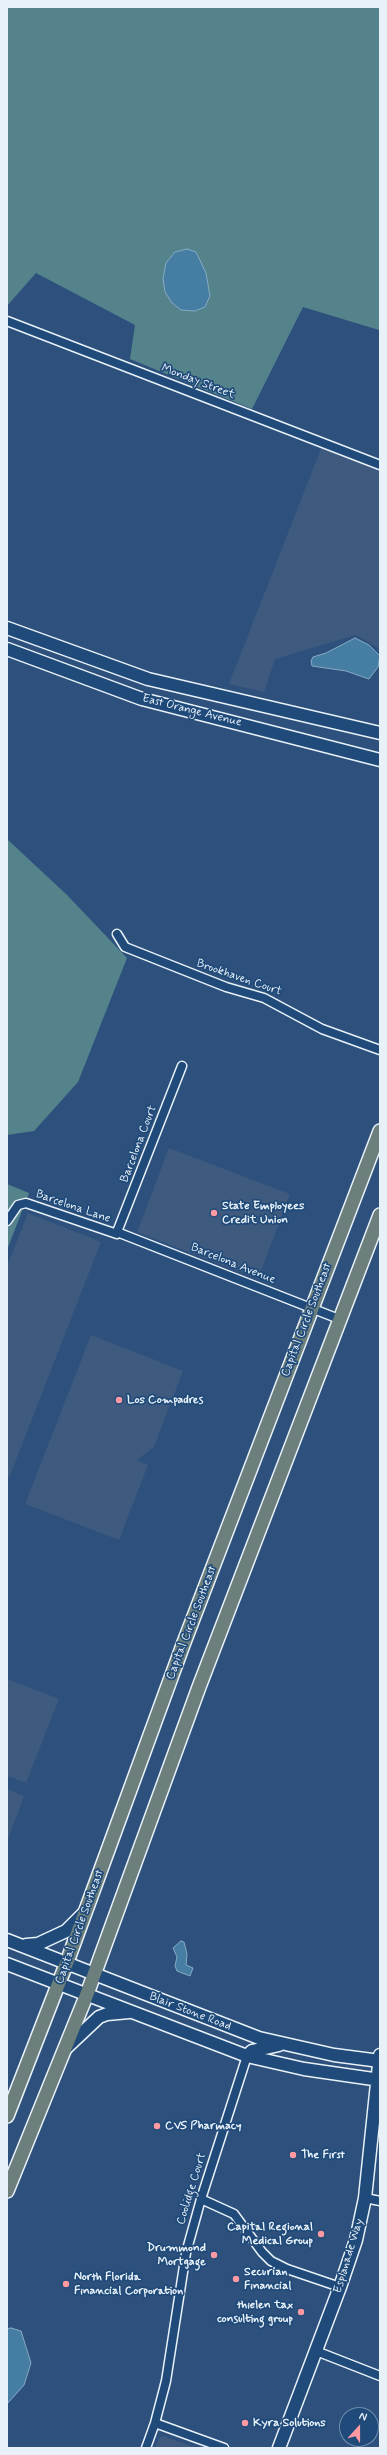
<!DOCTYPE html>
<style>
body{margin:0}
#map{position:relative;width:387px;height:2455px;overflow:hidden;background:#2d517c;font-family:Mynerve,sans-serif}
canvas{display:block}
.frame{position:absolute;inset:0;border:8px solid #e8f1f8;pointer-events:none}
.north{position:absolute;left:339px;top:2407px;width:40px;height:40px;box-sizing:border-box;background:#1f4a7a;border:1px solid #6f8dac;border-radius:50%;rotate:21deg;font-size:11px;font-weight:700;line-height:16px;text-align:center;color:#e8f1f8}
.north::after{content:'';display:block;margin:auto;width:14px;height:18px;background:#ff9aa2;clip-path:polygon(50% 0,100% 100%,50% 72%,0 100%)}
</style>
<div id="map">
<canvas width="387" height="2455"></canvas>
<div class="frame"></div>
<div class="north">N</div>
</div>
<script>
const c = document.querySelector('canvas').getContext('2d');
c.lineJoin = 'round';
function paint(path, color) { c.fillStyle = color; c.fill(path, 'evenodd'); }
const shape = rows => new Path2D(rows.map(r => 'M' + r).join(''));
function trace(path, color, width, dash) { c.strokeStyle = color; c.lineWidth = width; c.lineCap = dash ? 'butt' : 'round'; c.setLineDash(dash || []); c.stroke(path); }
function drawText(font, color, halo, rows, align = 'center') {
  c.font = font + ' Mynerve,sans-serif'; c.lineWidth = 3.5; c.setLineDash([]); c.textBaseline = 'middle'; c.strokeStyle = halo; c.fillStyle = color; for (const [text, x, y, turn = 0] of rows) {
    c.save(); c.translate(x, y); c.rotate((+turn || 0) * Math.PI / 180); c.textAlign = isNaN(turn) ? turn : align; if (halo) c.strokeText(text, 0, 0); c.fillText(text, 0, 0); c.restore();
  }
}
paint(shape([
 [322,446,380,469,380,649,356,635,275,659,264,692,229,684],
 [169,1148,290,1194,258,1279,137,1232],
 [28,1213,101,1242,9,1478,7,1477,7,1266],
 [91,1335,183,1371,154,1447,137,1460,148,1465,119,1540,25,1504],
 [7,1679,59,1699,26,1783,7,1776],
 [7,1789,24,1796,7,1842],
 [163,2436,166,2437,197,2448,155,2448,159,2438]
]), '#3e5a7f');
paint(shape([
 [7,7,380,7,379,330,303,307,252,409,130,359,135,325,36,273,7,306],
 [7,839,67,895,127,958,78,1082,34,1131,7,1135],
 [7,1184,29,1193,7,1250]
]), '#55838c');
const water = shape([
 [187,249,196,252,206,273,210,296,205,307,195,311,181,310,172,303,165,292,163,279,166,263,175,252,187,249],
 [355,638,369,645,380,656,378,667,369,679,346,671,312,666,311,661,313,657,326,653,355,638],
 [181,1941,184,1942,187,1954,186,1965,193,1968,190,1976,177,1971,175,1966,177,1957,173,1948,181,1941],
 [11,2328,21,2331,31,2363,24,2385,7,2404,7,2329,11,2328]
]);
paint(water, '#467da2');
trace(water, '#87abc4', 1);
const street = shape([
 [7,321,380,465],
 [117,934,125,947,226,987,264,998,322,1029,380,1050],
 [182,1066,117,1232,339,1319],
 [7,1221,18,1205,26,1203,117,1234],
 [365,2198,380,2201],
 [201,2199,234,2214,262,2252,271,2261,287,2269,340,2287],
 [316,2351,380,2376],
 [155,2423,224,2448],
 [146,2448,155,2423,166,2381,186,2253,201,2199,247,2056]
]);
const secondary = shape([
 [7,628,148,679,380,733],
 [7,649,142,699,380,760],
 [7,1940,259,2038,334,2055,380,2061],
 [26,1945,38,1944,66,1931,85,1912],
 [7,1964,247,2056,304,2069,380,2080],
 [65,2049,99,2017,107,2014,129,2012],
 [247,2056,252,2051,279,2045],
 [279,2448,340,2287,356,2240,365,2198,380,2055]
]);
const primary = shape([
 [7,2116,67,1962,183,1645,380,1131],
 [7,2191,87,1994,199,1687,380,1215]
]);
trace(street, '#e8f1f8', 11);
trace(secondary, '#e8f1f8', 15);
trace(primary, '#e8f1f8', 16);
trace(street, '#1f4a7a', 8);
trace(secondary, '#1f4a7a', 12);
trace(primary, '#6c7f7c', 13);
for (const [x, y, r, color] of [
 [214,1213,4,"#ff9aa2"],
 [119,1400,4,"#ff9aa2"],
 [157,2126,4,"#ff9aa2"],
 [293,2155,4,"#ff9aa2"],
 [321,2234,4,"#ff9aa2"],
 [214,2255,4,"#ff9aa2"],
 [236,2279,4,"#ff9aa2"],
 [66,2284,4,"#ff9aa2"],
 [301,2312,4,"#ff9aa2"],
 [245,2423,4,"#ff9aa2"]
]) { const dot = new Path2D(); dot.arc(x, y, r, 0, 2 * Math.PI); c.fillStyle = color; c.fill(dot); trace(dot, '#1f4a7a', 1.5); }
drawText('12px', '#e8f1f8', '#1f4a7a', [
 ["Monday Street",198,382,21],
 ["East Orange Avenue",192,711,14],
 ["Brookhaven Court",239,978,19],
 ["Barcelona Court",139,1144,-69],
 ["Barcelona Lane",73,1207,19],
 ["Barcelona Avenue",233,1264,22],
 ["Capital Circle Southeast",307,1320,-69],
 ["Capital Circle Southeast",192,1623,-69],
 ["Capital Circle Southeast",80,1927,-70],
 ["Blair Stone Road",190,2012,21],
 ["Coolidge Court",192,2189,-73],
 ["Esplanade Way",349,2256,-73]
]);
drawText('bold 12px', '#e8f1f8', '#1f4a7a', [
 ["State Employees",222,1206],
 ["Credit Union",222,1220],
 ["Los Compadres",127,1400],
 ["CVS Pharmacy",165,2126],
 ["The First",301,2155],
 ["Capital Regional",313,2227,"right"],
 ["Medical Group",313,2241,"right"],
 ["Drummond",206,2248,"right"],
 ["Mortgage",206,2262,"right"],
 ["Securian",244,2272],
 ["Financial",244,2286],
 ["North Florida",74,2277],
 ["Financial Corporation",74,2291],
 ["thielen tax",293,2305,"right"],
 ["consulting group",293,2319,"right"],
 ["Kyra Solutions",253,2423]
], 'left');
</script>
